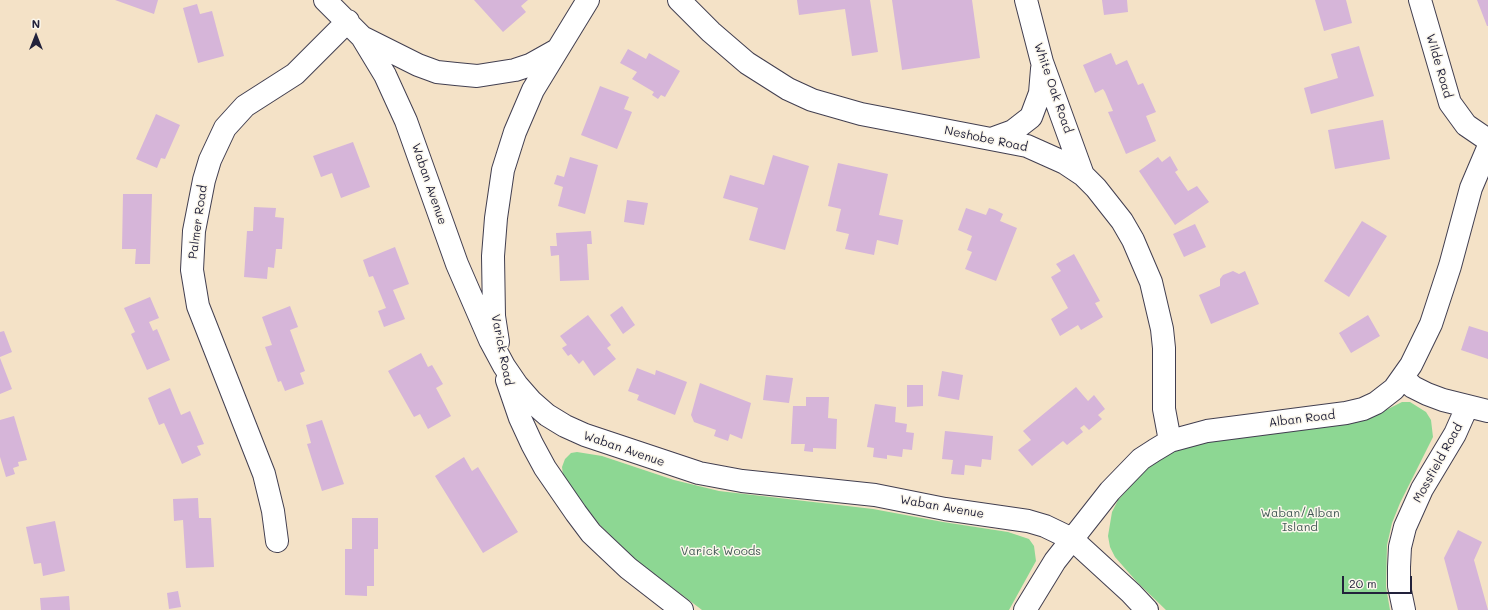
<!DOCTYPE html>
<style>
body{margin:0}
#map{position:relative;width:1488px;height:610px;overflow:hidden;background:#f4e2c7;font-family:Mali,sans-serif}
canvas{display:block}
.north{position:absolute;left:16px;top:16px;width:40px;height:40px;-webkit-text-stroke:3px #fbf7ec;paint-order:stroke;rotate:0deg;font-size:11px;font-weight:700;line-height:16px;text-align:center;color:#22223b}
.north::after{content:'';display:block;margin:auto;width:14px;height:18px;background:#22223b;clip-path:polygon(50% 0,100% 100%,50% 72%,0 100%)}
.scale{position:absolute;left:1342px;top:576px;width:70px;height:18px;box-sizing:border-box;border:2px solid #22223b;border-top:0;padding-left:5px;font-size:12px;line-height:14px;white-space:nowrap;color:#22223b;-webkit-text-stroke:3px #fbf7ec;paint-order:stroke}
</style>
<div id="map">
<canvas width="1488" height="610"></canvas>
<div class="north">N</div>
<div class="scale">20 m</div>
</div>
<script>
const c = document.querySelector('canvas').getContext('2d');
c.lineJoin = 'round';
function paint(path, color) { c.fillStyle = color; c.fill(path, 'evenodd'); }
const shape = rows => new Path2D(rows.map(r => 'M' + r).join(''));
function trace(path, color, width, dash) { c.strokeStyle = color; c.lineWidth = width; c.lineCap = dash ? 'butt' : 'round'; c.setLineDash(dash || []); c.stroke(path); }
function drawText(font, color, halo, rows, align = 'center') {
  c.font = font + ' Mali,sans-serif'; c.lineWidth = 3; c.setLineDash([]); c.textBaseline = 'middle'; c.strokeStyle = halo; c.fillStyle = color; for (const [text, x, y, turn = 0] of rows) {
    c.save(); c.translate(x, y); c.rotate((+turn || 0) * Math.PI / 180); c.textAlign = isNaN(turn) ? turn : align; if (halo) c.strokeText(text, 0, 0); c.fillText(text, 0, 0); c.restore();
  }
}
paint(shape([
 [1402,402,1410,402,1426,412,1431,420,1433,437,1400,503,1392,523,1387,545,1386,587,1390,610,1166,610,1137,582,1115,557,1110,547,1108,536,1112,512,1118,500,1148,467,1174,451,1209,441,1348,424,1366,420],
 [577,452,602,456,674,480,719,491,873,509,943,522,1008,532,1029,539,1034,546,1036,561,1009,610,702,610,636,560,600,525,585,506,563,475,562,467,565,459,571,453]
]), '#8dd793');
paint(shape([
 [115,0,158,0,154,14],
 [474,0,528,0,521,6,526,12,503,32],
 [797,0,870,0,878,52,852,56,845,9,799,15],
 [892,0,972,0,980,58,902,70],
 [1102,0,1127,0,1128,12,1104,15],
 [1315,0,1346,0,1352,23,1324,31],
 [1477,0,1488,0,1488,26,1487,26],
 [197,4,200,14,212,11,224,56,198,63,183,8],
 [1359,46,1374,96,1311,114,1304,88,1338,78,1331,54],
 [628,49,646,59,649,53,680,71,665,97,661,95,658,99,652,95,654,92,632,79,637,72,620,63],
 [1111,53,1116,65,1127,60,1138,85,1143,83,1156,112,1146,116,1156,141,1126,154,1108,112,1113,111,1105,92,1103,89,1095,93,1083,65],
 [600,86,629,97,624,109,632,112,617,149,581,135],
 [156,114,180,125,165,159,161,158,157,168,136,159],
 [1383,120,1390,159,1335,169,1328,130],
 [353,142,370,187,341,198,332,173,321,177,313,156],
 [773,155,809,166,785,250,749,240,758,208,723,198,730,175,764,185],
 [1170,156,1178,170,1175,172,1188,191,1197,186,1209,202,1175,225,1139,171,1158,157,1162,162],
 [570,157,598,165,585,214,558,206,563,187,554,184,557,175,564,177],
 [838,163,888,174,879,215,903,220,898,245,877,240,874,255,845,249,849,234,836,231,841,209,828,206],
 [123,194,152,194,150,264,135,264,136,249,122,249],
 [627,200,648,203,644,225,624,222],
 [254,207,276,208,275,217,284,218,282,249,276,249,274,268,268,267,267,279,244,277,247,231,253,231],
 [966,208,986,215,989,208,995,210,1003,214,1000,221,1017,228,996,281,965,269,972,252,967,250,972,236,958,230],
 [1362,221,1387,236,1349,297,1324,281],
 [1195,224,1206,247,1184,257,1173,234],
 [591,231,592,244,587,244,589,280,560,281,559,255,551,256,550,246,557,246,556,233],
 [395,247,409,284,393,290,405,319,384,327,378,311,386,308,373,276,369,277,363,260],
 [1074,254,1100,301,1095,303,1103,317,1081,330,1078,325,1060,336,1051,319,1068,308,1051,277,1061,271,1056,264],
 [1233,271,1239,274,1245,271,1259,304,1211,324,1199,295,1220,286,1220,279,1223,275],
 [150,297,159,318,149,322,153,331,157,329,170,360,147,370,131,334,135,332,124,308],
 [290,306,298,327,290,330,305,371,300,373,304,384,285,391,281,381,278,382,265,347,272,345,262,317],
 [622,306,635,325,623,334,610,315],
 [588,315,611,345,607,348,616,359,594,376,583,360,579,364,571,354,568,356,562,348,567,345,560,336],
 [1368,315,1380,336,1351,353,1339,333],
 [1469,326,1488,332,1488,359,1461,350],
 [4,331,12,352,0,357,0,332],
 [421,353,428,367,432,365,443,384,436,388,451,416,428,429,420,414,414,417,388,371],
 [0,358,12,389,0,394],
 [637,368,655,375,656,370,687,382,675,415,637,400,639,395,628,391],
 [942,371,963,375,959,400,938,396],
 [766,375,793,378,789,403,763,400],
 [700,383,751,403,742,439,730,434,728,441,714,436,716,430,694,422,691,415],
 [907,385,923,385,923,406,907,407],
 [1076,387,1088,401,1094,395,1105,409,1098,415,1102,419,1089,430,1084,425,1080,428,1083,432,1067,445,1063,441,1032,466,1018,450,1031,440,1023,431],
 [170,388,181,415,190,411,204,444,197,446,201,455,182,464,164,423,159,425,148,398],
 [806,397,829,397,828,418,837,419,836,449,813,448,813,452,804,451,805,444,791,444,793,406,806,406],
 [875,404,896,407,895,422,907,424,906,432,914,433,912,450,903,449,902,457,887,455,887,459,873,457,874,448,867,447],
 [14,416,27,460,18,462,19,466,13,468,15,474,6,477,0,457,0,420],
 [322,420,344,484,322,491,307,444,311,443,306,425],
 [945,431,993,436,991,460,982,459,981,467,965,465,964,475,951,474,953,460,942,459],
 [464,457,472,471,478,467,518,532,483,553,435,476],
 [198,498,199,518,211,518,214,567,186,568,183,520,174,521,173,499],
 [352,518,378,518,378,549,374,549,374,586,367,586,367,596,345,595,345,549,352,549],
 [55,521,65,571,43,576,41,563,34,564,26,527],
 [1458,530,1482,542,1474,560,1488,610,1458,610,1444,558],
 [178,591,181,607,169,609,167,593],
 [69,596,70,610,41,610,40,598]
]), '#d6b5d9');
const minor = shape([
 [325,0,362,37,385,75,406,121,457,264,490,340,504,366,517,385,531,401,547,415,565,426,585,435,699,473,742,481,875,495,945,509,1028,521,1045,526,1072,539,1131,593,1147,610],
 [679,0,711,32,747,63,788,89,812,100,861,114,1027,146,1065,163,1083,175,1096,188,1122,221,1133,240,1151,282,1162,329,1164,348,1164,409,1170,441],
 [1026,0,1042,62,1083,175],
 [1420,0,1450,103,1466,125,1488,140],
 [364,38,418,65,437,72,456,74,477,76,515,70,530,65,555,51],
 [991,139,1013,131,1031,117,1040,93,1042,69],
 [498,342,494,316,493,256,496,218,503,170,515,132,533,90,588,0],
 [1403,378,1413,387,1427,394,1443,400,1488,411],
 [507,380,520,418,532,444,545,468,576,513,591,533,628,568,682,610],
 [277,541,273,511,264,474,198,306,192,270,194,231,204,180,210,160,225,128,245,106,295,74,348,21],
 [1025,610,1055,561,1110,491,1141,459,1155,450,1170,441,1207,431,1346,413,1363,409,1376,403,1394,389,1411,365,1431,324,1450,266,1471,188,1488,148],
 [1404,610,1399,586,1399,567,1400,547,1405,527,1422,489,1455,434,1467,407]
]);
trace(minor, '#423f50', 24);
trace(minor, '#fff', 22);
drawText('12px', '#22223b', '#fbf7ec', [
 ["Wilde Road",1439,66,74],
 ["White Oak Road",1053,88,71],
 ["Neshobe Road",986,139,12],
 ["Waban Avenue",429,184,71],
 ["Palmer Road",198,222,-82],
 ["Varick Road",502,350,79],
 ["Alban Road",1302,419,-7],
 ["Waban Avenue",624,449,19],
 ["Mossfield Road",1438,463,-61],
 ["Waban Avenue",942,507,10]
]);
drawText('12px', '#425855', '#fbf7ec', [
 ["Waban/Alban",1300,513],
 ["Island",1300,527],
 ["Varick Woods",721,551]
]);
</script>
